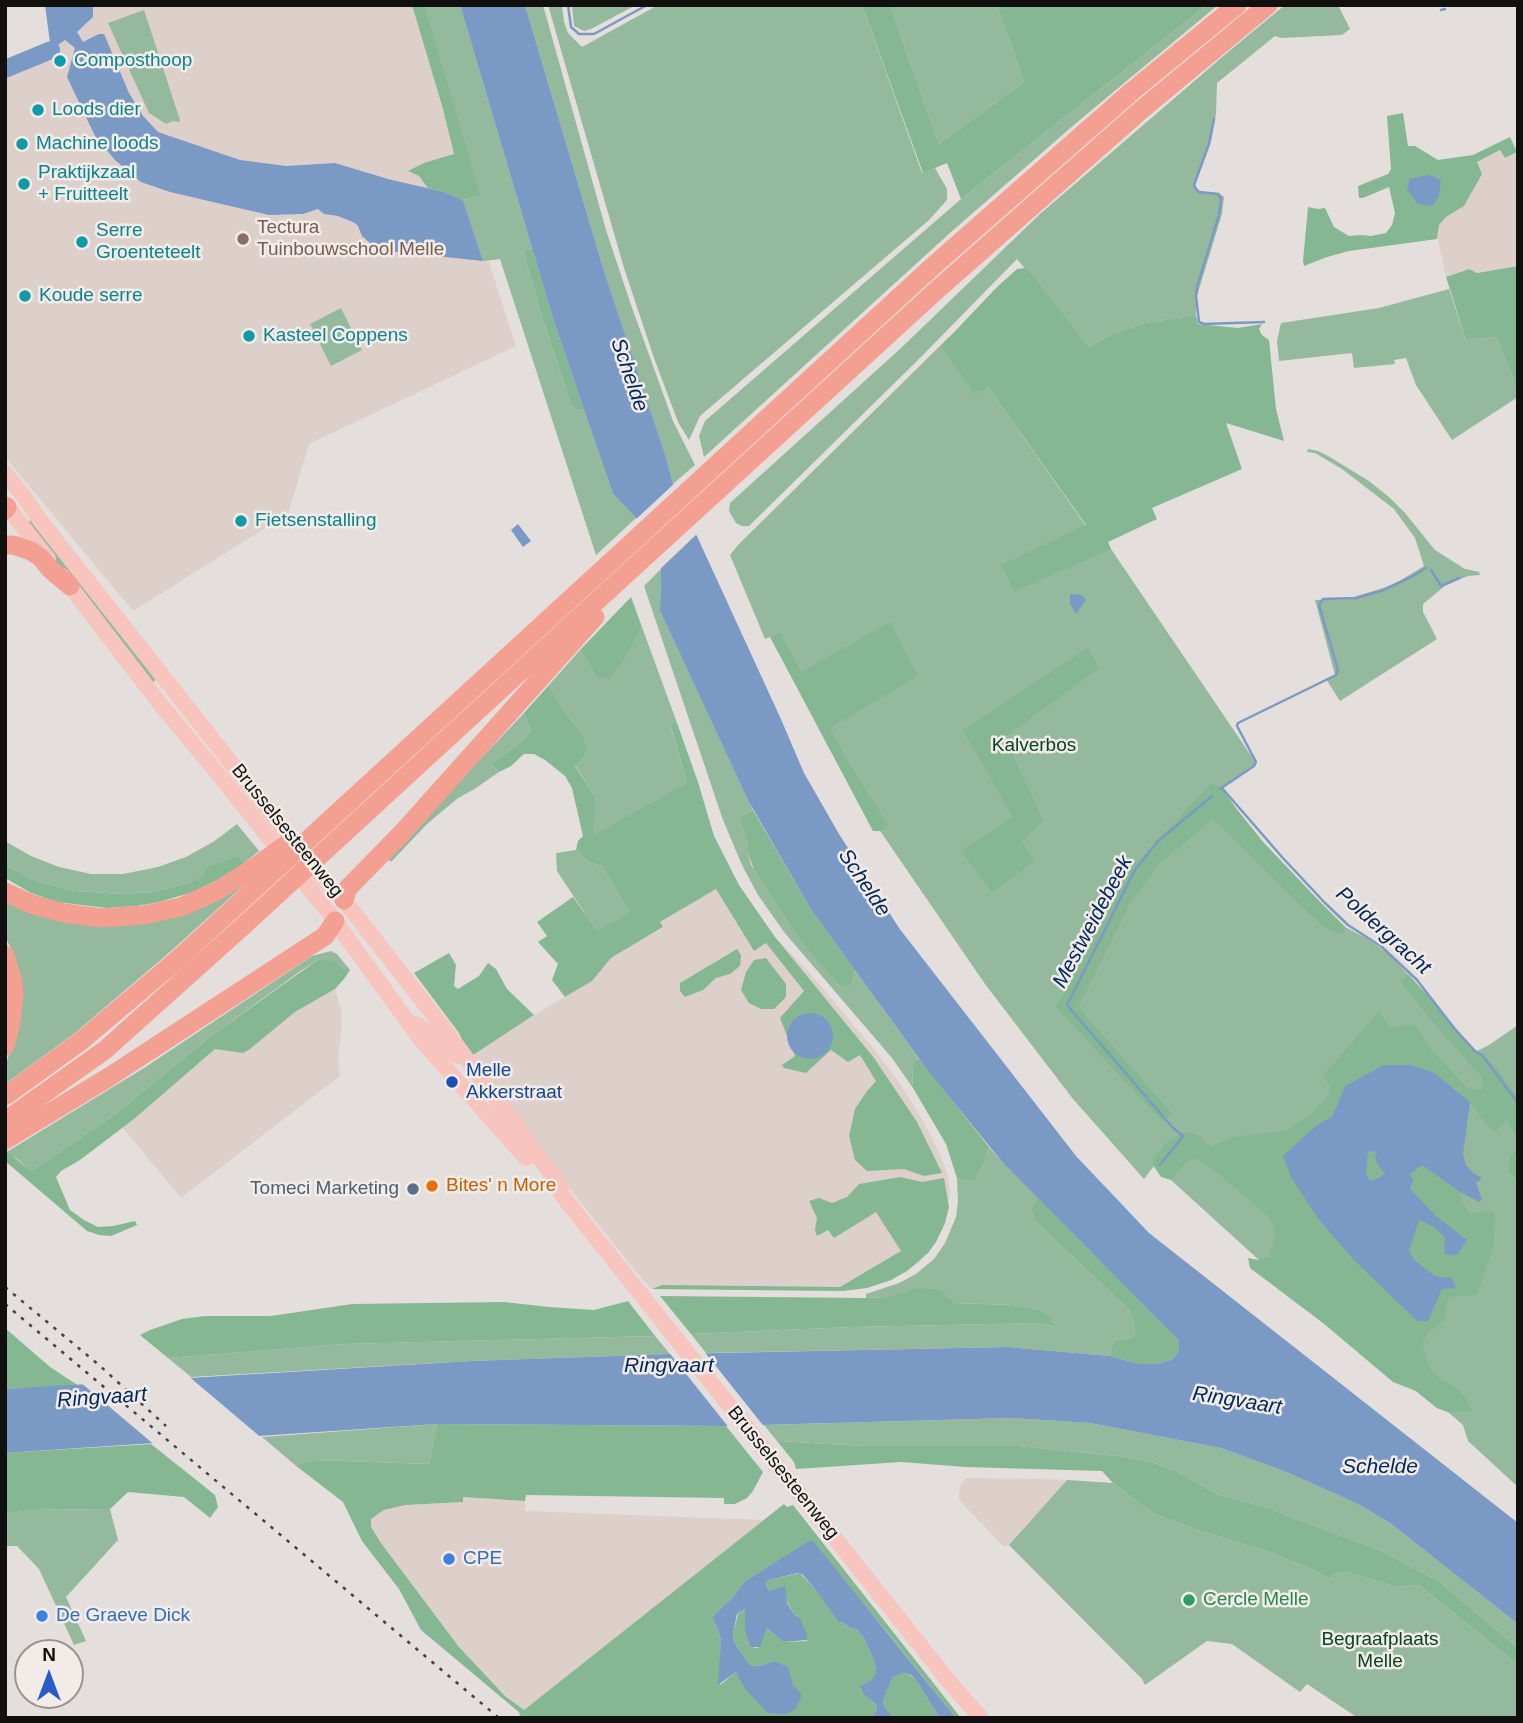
<!DOCTYPE html>
<style>
body{margin:0}
#map{position:relative;width:1523px;height:1723px;overflow:hidden;background:#e4dfdc;font-family:Helvetica,sans-serif}
canvas{display:block}
.frame{position:absolute;inset:0;border:7px solid #12100f;pointer-events:none}
.north{position:absolute;left:14px;top:1639px;width:70px;height:70px;box-sizing:border-box;background:#f2ece9;border:2px solid #989492;border-radius:50%;rotate:0deg;font-size:19px;font-weight:700;line-height:28px;text-align:center;color:#12100f}
.north::after{content:'';display:block;margin:auto;width:24px;height:32px;background:#295bc9;clip-path:polygon(50% 0,100% 100%,50% 72%,0 100%)}
</style>
<div id="map">
<canvas width="1523" height="1723"></canvas>
<div class="frame"></div>
<div class="north">N</div>
</div>
<script>
const c = document.querySelector('canvas').getContext('2d');
c.lineJoin = 'round';
function paint(path, color) { c.fillStyle = color; c.fill(path, 'evenodd'); }
const shape = rows => new Path2D(rows.map(r => 'M' + r).join(''));
function trace(path, color, width, dash) { c.strokeStyle = color; c.lineWidth = width; c.lineCap = dash ? 'butt' : 'round'; c.setLineDash(dash || []); c.stroke(path); }
function drawText(font, color, halo, rows, align = 'center') {
  c.font = font + ' Helvetica,sans-serif'; c.lineWidth = 5; c.setLineDash([]); c.textBaseline = 'middle'; c.strokeStyle = halo; c.fillStyle = color; for (const [text, x, y, turn = 0] of rows) {
    c.save(); c.translate(x, y); c.rotate((+turn || 0) * Math.PI / 180); c.textAlign = isNaN(turn) ? turn : align; if (halo) c.strokeText(text, 0, 0); c.fillText(text, 0, 0); c.restore();
  }
}
paint(shape([
 [45,5,412,5,443,109,454,154,516,346,309,444,288,514,133,611,5,457,5,69,51,50],
 [1500,150,1505,158,1518,152,1518,266,1477,273,1464,270,1446,277,1437,236,1439,225,1446,217,1464,206,1472,190,1476,162],
 [716,889,754,951,775,937,810,973,874,1049,902,1086,926,1126,942,1159,948,1177,950,1193,945,1223,936,1242,919,1263,891,1280,867,1288,842,1291,652,1289,641,1278,558,1174,473,1055,534,1015,592,981,611,958,663,928,660,922],
 [335,989,341,1010,342,1026,338,1057,340,1076,181,1198,122,1127,215,1049,250,1049,295,1012],
 [967,1478,1034,1479,1067,1480,1009,1545,1004,1547,959,1500,959,1493,961,1484],
 [463,1497,525,1501,525,1511,764,1520,524,1710,505,1696,459,1647,381,1543,371,1527,371,1519,384,1510,405,1505,463,1502]
]), '#ddd0ca');
paint(shape([
 [425,5,460,5,532,248,523,250,540,310,571,405,577,410,584,409,613,494,636,518,596,555,500,259,483,261,463,200,479,195],
 [525,5,543,5,606,230,631,305,673,421,695,465,673,484,666,457,604,271],
 [548,5,562,5,564,22,568,33,582,47,658,5,862,5,922,173,935,168,947,189,947,200,929,220,700,416,689,440,678,422,654,358,624,268],
 [572,5,636,5,591,29,584,31,574,26],
 [890,5,997,5,1024,82,939,144],
 [1207,5,1218,5,1075,124,951,232,704,457,699,436,705,421,961,199],
 [1285,5,1338,5,1350,29,1342,35,1281,38,1275,36,1217,83,1216,114,1211,141,1195,185,1197,191,1219,193,1224,197,1222,214,1196,299,1196,315,1145,323,1110,335,1089,347,1017,259,920,358,749,526,742,526,736,523,729,511,730,503,900,349,1040,214,1228,52],
 [144,10,180,120,179,122,173,121,166,124,149,113,108,23],
 [1449,289,1466,340,1496,337,1518,390,1518,397,1452,440,1416,385,1406,358,1394,360,1395,364,1354,368,1352,353,1279,361,1277,341,1281,323,1379,308],
 [341,308,362,350,331,366,310,324],
 [949,337,988,387,1086,526,1111,549,1256,763,1222,788,1235,807,1263,842,1320,902,1345,927,1366,938,1389,954,1440,1009,1475,1052,1489,1045,1518,1025,1518,1487,1468,1441,1463,1425,1448,1412,1437,1408,1416,1391,1259,1260,1171,1180,1154,1166,1144,1179,1073,1099,985,984,874,822,775,635,765,639,730,555,738,545],
 [1308,449,1318,451,1328,456,1369,481,1389,497,1405,513,1435,550,1465,569,1479,572,1480,575,1468,576,1446,585,1423,604,1423,612,1437,639,1340,701,1326,679,1335,675,1315,600,1347,599,1393,585,1424,566,1415,538,1394,509,1342,469,1315,453,1307,452],
 [32,519,158,678,151,684,26,524],
 [661,569,660,611,753,810,739,817,748,846,748,853,751,865,789,924,840,986,853,981,855,970,919,1059,912,1062,913,1088,892,1058,784,932,758,895,742,865,723,820,644,586],
 [642,627,677,723,670,725,687,782,593,837,594,795,575,765,584,757,581,732,567,715,549,685,580,650,597,678,633,642],
 [524,713,531,731,519,743,491,764,499,772,473,790,458,798,427,824,391,862,387,858],
 [237,824,259,851,244,863,204,869,206,876,188,883,154,892,121,894,74,891,34,880,5,865,5,841,31,856,59,867,91,874,123,874,158,867,186,857,213,842],
 [576,850,588,862,602,866,629,912,597,932,557,871,556,853],
 [245,884,170,952,75,1033,5,1084,5,1068,18,1023,12,951,5,936,5,897,100,923],
 [331,951,337,954,350,970,343,970,319,959,302,970,211,1036,114,1115,31,1171,16,1158,5,1153,144,1068,312,956],
 [989,1147,1003,1163,1037,1197,1031,1209,1035,1221,1129,1310,1135,1326,1134,1337,1113,1341,1110,1356,1008,1347,706,1353,691,1334,851,1327,1041,1323,1054,1327,1036,1309,1012,1305,955,1303,944,1293,907,1291,901,1294,888,1297,866,1298,866,1294,899,1283,916,1274,934,1259,945,1243,956,1217,958,1201,957,1178,974,1182,983,1165],
 [655,1336,670,1354,472,1361,191,1377,168,1358,344,1344],
 [1012,1418,1090,1423,1221,1448,1284,1471,1358,1504,1390,1523,1518,1624,1518,1648,1440,1582,1382,1551,1268,1508,1219,1495,1176,1471,1154,1463,1126,1457,1018,1446,864,1446,777,1441,764,1425],
 [437,1424,429,1464,316,1460,295,1465,262,1437],
 [1067,1480,1113,1483,1154,1514,1195,1529,1269,1552,1309,1568,1330,1579,1334,1574,1347,1572,1397,1587,1419,1585,1518,1665,1518,1718,1358,1718,1307,1684,1300,1692,1232,1644,1207,1641,1145,1685,1142,1679,1009,1545],
 [110,1509,118,1540,66,1597,86,1641,74,1645,39,1569,17,1546,5,1546,5,1514,28,1510]
]), '#94b99d');
paint(shape([
 [412,5,425,5,480,195,463,200,444,192,428,188,419,176,408,171,424,163,454,154,443,109],
 [862,5,890,5,939,144,1024,82,997,5,1207,5,961,199,947,163,923,173],
 [1403,113,1408,146,1415,146,1438,160,1473,155,1510,137,1517,152,1505,158,1500,150,1477,162,1482,174,1464,206,1446,217,1439,225,1437,239,1349,251,1327,257,1304,266,1303,261,1308,207,1318,209,1325,208,1334,227,1349,236,1361,235,1371,236,1386,233,1392,225,1395,213,1389,187,1363,198,1359,198,1358,186,1388,174,1391,169,1387,116],
 [532,248,553,319,584,409,577,410,571,405,540,310,523,250],
 [1518,266,1518,390,1496,337,1466,340,1446,277,1469,269,1477,273],
 [1026,268,1089,347,1110,335,1145,323,1196,315,1198,324,1238,328,1262,324,1259,329,1262,335,1269,340,1276,409,1284,441,1226,423,1242,469,1152,508,1157,519,1108,542,1111,549,1015,591,1001,565,1086,525,988,387,975,394,941,346,996,288,1017,269],
 [631,597,642,627,622,662,610,678,597,678,580,650],
 [890,622,918,676,830,728,847,760,888,825,881,831,873,831,770,637,780,633,801,672],
 [1088,648,1099,668,1005,737,1043,821,1021,841,1035,861,992,892,961,851,1013,817,963,730],
 [549,685,567,715,581,732,587,747,584,757,575,766,594,795,595,807,593,836,687,782,670,724,677,723,698,782,714,836,739,885,775,937,874,1058,917,1122,942,1173,924,1176,904,1169,867,1171,855,1160,849,1136,855,1109,867,1091,876,1081,860,1055,848,1062,831,1050,806,1073,784,1068,782,1065,795,1056,780,1018,804,991,766,943,754,951,716,889,660,922,663,927,611,958,592,981,565,997,552,980,558,964,538,942,547,936,537,922,573,897,597,931,629,912,602,866,588,862,576,850,578,841,583,836,572,788,565,776,545,760,534,754,524,754,511,766,499,772,491,764,519,743,531,731,524,713],
 [1212,783,1222,788,1235,807,1263,842,1320,902,1345,927,1342,933,1335,933,1321,924,1293,898,1213,819,1159,864,1131,902,1078,1007,1172,1114,1162,1121,1056,1007,1081,965,1133,866],
 [753,810,810,908,855,970,853,981,849,985,840,986,820,964,789,924,754,870,748,853,748,846,739,817],
 [236,857,244,863,228,875,190,893,159,902,137,906,106,908,57,902,31,893,5,878,5,865,34,880,74,891,121,894,154,892,188,883,205,876,204,869],
 [737,949,741,955,740,966,730,974,716,978,703,990,685,997,680,991,680,983],
 [449,953,456,965,454,986,458,989,479,976,488,963,496,969,507,989,534,1015,473,1055,463,1042,459,1033,414,973],
 [766,958,786,984,786,997,774,1009,761,1009,749,1003,741,990,746,972,754,960],
 [319,959,336,963,343,970,350,970,344,979,335,989,295,1012,250,1049,243,1053,215,1049,134,1119,80,1160,61,1171,56,1177,70,1210,84,1220,98,1227,113,1226,135,1221,137,1225,111,1236,99,1235,87,1231,5,1161,5,1153,10,1154,31,1171,114,1115,211,1036],
 [1408,974,1440,1009,1475,1052,1496,1067,1518,1099,1518,1139,1507,1119,1500,1126,1496,1132,1488,1127,1470,1102,1345,1086,1332,1117,1317,1125,1428,1320,1442,1289,1456,1288,1452,1278,1435,1276,1414,1260,1409,1251,1419,1220,1434,1227,1445,1238,1467,1241,1436,1216,1409,1189,1410,1174,1422,1165,1460,1192,1462,1202,1469,1213,1479,1213,1488,1211,1495,1214,1493,1248,1477,1295,1448,1297,1446,1307,1446,1318,1428,1333,1422,1344,1431,1371,1442,1380,1454,1386,1466,1398,1472,1411,1448,1412,1437,1408,1416,1391,1393,1382,1323,1323,1250,1268,1248,1258,1259,1260,1269,1257,1275,1237,1275,1229,1268,1216,1214,1170,1197,1159,1187,1161,1171,1180,1161,1177,1153,1165,1154,1157,1168,1142,1183,1133,1189,1132,1198,1136,1207,1144,1213,1146,1233,1137,1284,1131,1309,1116,1328,1097,1331,1087,1323,1076,1379,1011,1390,1028,1409,1025,1416,1026,1430,1048,1467,1088,1482,1090,1482,1077,1442,1033,1401,982],
 [919,1059,989,1147,983,1165,974,1182,957,1178,946,1144,913,1088,912,1062],
 [1518,1148,1518,1178,1516,1178,1508,1171,1510,1157],
 [1368,1151,1377,1151,1375,1160,1378,1167,1384,1171,1385,1174,1383,1176,1380,1175,1374,1180,1371,1180,1366,1174],
 [900,1177,922,1182,944,1178,949,1207,945,1223,936,1242,928,1253,907,1271,891,1280,867,1288,842,1291,652,1289,662,1285,840,1287,901,1251,876,1212,834,1238,828,1230,817,1236,815,1230,817,1218,809,1201,819,1198,832,1203,847,1197,859,1184],
 [1037,1197,1179,1341,1179,1351,1173,1359,1159,1364,1139,1364,1110,1356,1113,1341,1134,1337,1135,1326,1129,1310,1035,1221,1031,1209],
 [918,1288,936,1290,944,1293,955,1303,1012,1305,1036,1309,1049,1316,1055,1327,1041,1323,851,1327,691,1334,660,1296,866,1298,888,1297],
 [628,1301,655,1336,344,1344,168,1358,140,1335,150,1330,182,1319,205,1316,271,1316,352,1304,504,1302,549,1307,594,1310],
 [5,1328,50,1367,79,1386,5,1389],
 [437,1424,726,1426,763,1472,753,1491,747,1498,735,1504,724,1504,724,1498,526,1495,525,1501,463,1497,463,1502,405,1505,384,1510,371,1519,371,1527,381,1543,459,1647,505,1696,524,1710,784,1504,787,1507,793,1505,961,1718,956,1718,887,1632,811,1541,744,1582,733,1597,713,1616,713,1620,718,1629,721,1641,720,1685,736,1672,738,1674,793,1685,784,1665,771,1662,759,1666,750,1665,734,1642,733,1634,738,1614,745,1609,745,1631,750,1647,758,1648,767,1628,783,1642,807,1641,798,1616,794,1614,786,1600,769,1591,766,1586,767,1581,769,1580,800,1573,815,1589,841,1623,845,1624,850,1628,857,1629,865,1640,875,1664,876,1672,873,1680,860,1688,863,1694,877,1705,877,1710,871,1718,523,1718,519,1714,520,1713,421,1630,399,1589,362,1541,343,1502,295,1465,316,1460,429,1464],
 [777,1441,864,1446,1018,1446,1126,1457,1154,1463,1176,1471,1219,1495,1268,1508,1382,1551,1440,1582,1518,1648,1518,1665,1419,1585,1397,1587,1347,1572,1334,1574,1330,1579,1309,1568,1269,1552,1195,1529,1154,1514,1113,1483,1102,1471,966,1467,901,1462,796,1469,794,1462],
 [151,1444,215,1495,218,1507,210,1518,184,1497,128,1492,110,1509,28,1510,5,1514,5,1453],
 [902,1672,906,1672,915,1679,940,1718,893,1718,889,1714,885,1708,883,1701,893,1677]
]), '#85b793');
paint(shape([
 [45,5,93,5,93,17,77,32,83,42,99,34,104,34,129,93,143,116,158,132,240,160,286,166,335,163,388,179,444,192,463,200,483,261,378,250,362,236,358,226,355,223,338,216,324,214,318,209,303,214,269,215,170,192,141,182,115,160,95,136,67,77,75,48,65,40,51,50],
 [460,5,525,5,604,271,666,457,673,484,780,717,804,773,839,834,899,928,1076,1156,1149,1233,1518,1523,1518,1624,1390,1523,1358,1504,1284,1471,1221,1448,1090,1423,1012,1418,726,1426,437,1424,5,1453,5,1389,472,1361,670,1354,1008,1347,1110,1356,1139,1364,1159,1364,1173,1359,1179,1351,1179,1341,1003,1163,928,1071,810,908,749,802,660,611,661,569,638,520,613,494,553,319],
 [1427,175,1438,178,1441,182,1439,196,1433,206,1418,204,1407,190,1410,179],
 [518,524,531,541,523,547,511,530],
 [1070,594,1082,595,1086,600,1076,614,1070,604],
 '787 1036a23 23 0 1 1 46 0a23 23 0 1 1-46 0Z',
 [1384,1065,1411,1065,1434,1073,1470,1102,1463,1154,1466,1165,1473,1173,1482,1178,1476,1183,1482,1199,1479,1202,1460,1192,1422,1165,1410,1174,1413,1180,1410,1189,1436,1216,1467,1240,1457,1255,1444,1254,1445,1238,1434,1227,1419,1220,1409,1251,1414,1260,1435,1276,1452,1278,1456,1288,1442,1289,1428,1321,1417,1321,1355,1261,1319,1220,1291,1177,1283,1156,1317,1125,1332,1117,1345,1086],
 [1368,1151,1377,1152,1375,1156,1377,1164,1385,1174,1374,1180,1370,1180,1366,1174],
 [809,1541,813,1541,834,1567,956,1718,940,1718,915,1679,911,1675,904,1672,893,1677,883,1701,885,1708,893,1718,871,1718,877,1710,877,1705,863,1694,860,1687,872,1680,876,1672,875,1664,865,1640,857,1629,850,1628,845,1624,839,1622,815,1589,802,1574,798,1573,769,1580,767,1581,766,1586,769,1591,785,1586,787,1603,794,1614,800,1618,807,1635,807,1640,783,1642,767,1628,760,1647,750,1647,745,1631,745,1609,737,1614,733,1634,734,1642,750,1665,759,1666,771,1662,777,1662,788,1667,793,1685,801,1694,801,1698,795,1709,791,1712,785,1714,768,1713,745,1689,736,1672,718,1685,721,1641,718,1629,713,1620,713,1616,733,1597,744,1582]
]), '#7a99c5');
paint(shape([
 [676,482,699,532,657,572,634,521],
 [667,1350,703,1350,766,1429,730,1429],
 [186,1374,264,1440,157,1447,80,1382]
]), '#e4dfdc');
trace(shape([
 [568,5,571,27,579,34,594,34,647,5],
 [1441,10,1445,9],
 [1214,119,1209,144,1194,185,1196,189,1199,192,1218,194,1221,199,1219,215,1197,287,1196,296,1199,322,1204,324,1264,322],
 [1431,570,1441,586,1459,578],
 [1222,788,1282,857,1325,903,1348,925,1382,947,1417,980,1454,1028,1475,1051,1483,1056,1518,1103],
 [1220,789,1254,766,1256,762,1237,726,1238,723,1336,675,1338,670,1319,605,1323,599,1356,598,1381,591,1413,576,1426,568],
 [1160,1165,1183,1136,1172,1127,1067,1005,1135,870,1157,842,1212,796]
]), '#7a99c5', 2.5);
trace(shape([
 [5,69,51,50]
]), '#7a99c5', 18);
trace(shape([
 [5,473,28,502,39,519,269,811,330,887,344,900,446,1031,561,1187,561,1194,951,1684,981,1718],
 [5,504,48,559],
 [62,576,161,705,219,775,329,913,421,1040,526,1158],
 [417,1024,458,1056]
]), '#f8c5be', 16);
trace(shape([
 [5,510,7,507],
 [5,545,13,545,31,551,41,558,51,570,70,586],
 [5,892,31,904,64,913,101,918,144,915,181,907,217,891,258,865,291,841],
 [344,900,348,888,401,834,595,617],
 [5,955,13,982,14,995,11,1022,5,1046],
 [5,1096,81,1041,177,960,932,267,1131,92,1237,5],
 [5,1121,105,1050,241,928,611,588,938,289,1140,111,1268,5],
 [5,1140,109,1077,325,936,335,921]
]), '#f39f92', 19);
trace(shape([
 [5,1287,99,1365,166,1426],
 [5,1304,499,1718]
]), '#464342', 2.5, [3.5, 7]);
for (const [x, y, r, color] of [
 [60,61,7,"#0f9aa8"],
 [38,110,7,"#0f9aa8"],
 [22,144,7,"#0f9aa8"],
 [24,184,7,"#0f9aa8"],
 [243,239,7,"#8d6e63"],
 [82,242,7,"#0f9aa8"],
 [25,296,7,"#0f9aa8"],
 [249,336,7,"#0f9aa8"],
 [241,521,7,"#0f9aa8"],
 [452,1082,7,"#1a4fb4"],
 [432,1186,7,"#e8710a"],
 [413,1189,7,"#5c6f8a"],
 [449,1559,7,"#3f7fe0"],
 [1189,1600,7,"#2e9e5b"],
 [42,1616,7,"#3f7fe0"]
]) { const dot = new Path2D(); dot.arc(x, y, r, 0, 2 * Math.PI); c.fillStyle = color; c.fill(dot); trace(dot, '#f2ece9', 2.5); }
drawText('19px', '#0d838f', '#f2ece9', [
 ["Composthoop",74,61],
 ["Loods dier",52,110],
 ["Machine loods",36,144],
 ["Praktijkzaal",38,173],
 ["+ Fruitteelt",38,195],
 ["Serre",96,231],
 ["Groenteteelt",96,253],
 ["Koude serre",39,296],
 ["Kasteel Coppens",263,336],
 ["Fietsenstalling",255,521]
], 'left');
drawText('19px', '#785e54', '#f2ece9', [
 ["Tectura",257,228],
 ["Tuinbouwschool Melle",257,250]
], 'left');
drawText('19px', '#064422', '#f2ece9', [
 ["Kalverbos",1034,746],
 ["Begraafplaats",1380,1640],
 ["Melle",1380,1662]
]);
drawText('19px', '#12100f', '#f2ece9', [
 ["Brusselsesteenweg",287,831,51],
 ["Brusselsesteenweg",783,1473,51]
]);
drawText('19px', '#164399', '#f2ece9', [
 ["Melle",466,1071],
 ["Akkerstraat",466,1093]
], 'left');
drawText('19px', '#c56008', '#f2ece9', [
 ["Bites' n More",446,1186]
], 'left');
drawText('19px', '#4e5e75', '#f2ece9', [
 ["Tomeci Marketing",399,1189]
], 'right');
drawText('19px', '#366cbe', '#f2ece9', [
 ["CPE",463,1559],
 ["De Graeve Dick",56,1616]
], 'left');
drawText('19px', '#27864d', '#f2ece9', [
 ["Cercle Melle",1203,1600]
], 'left');
drawText('italic 21px', '#00265b', '#f2ece9', [
 ["Schelde",629,375,71],
 ["Schelde",864,883,56],
 ["Mestweidebeek",1093,922,-62],
 ["Poldergracht",1383,931,42],
 ["Ringvaart",669,1366],
 ["Ringvaart",102,1398,-4],
 ["Ringvaart",1237,1401,9],
 ["Schelde",1380,1467]
]);
</script>
